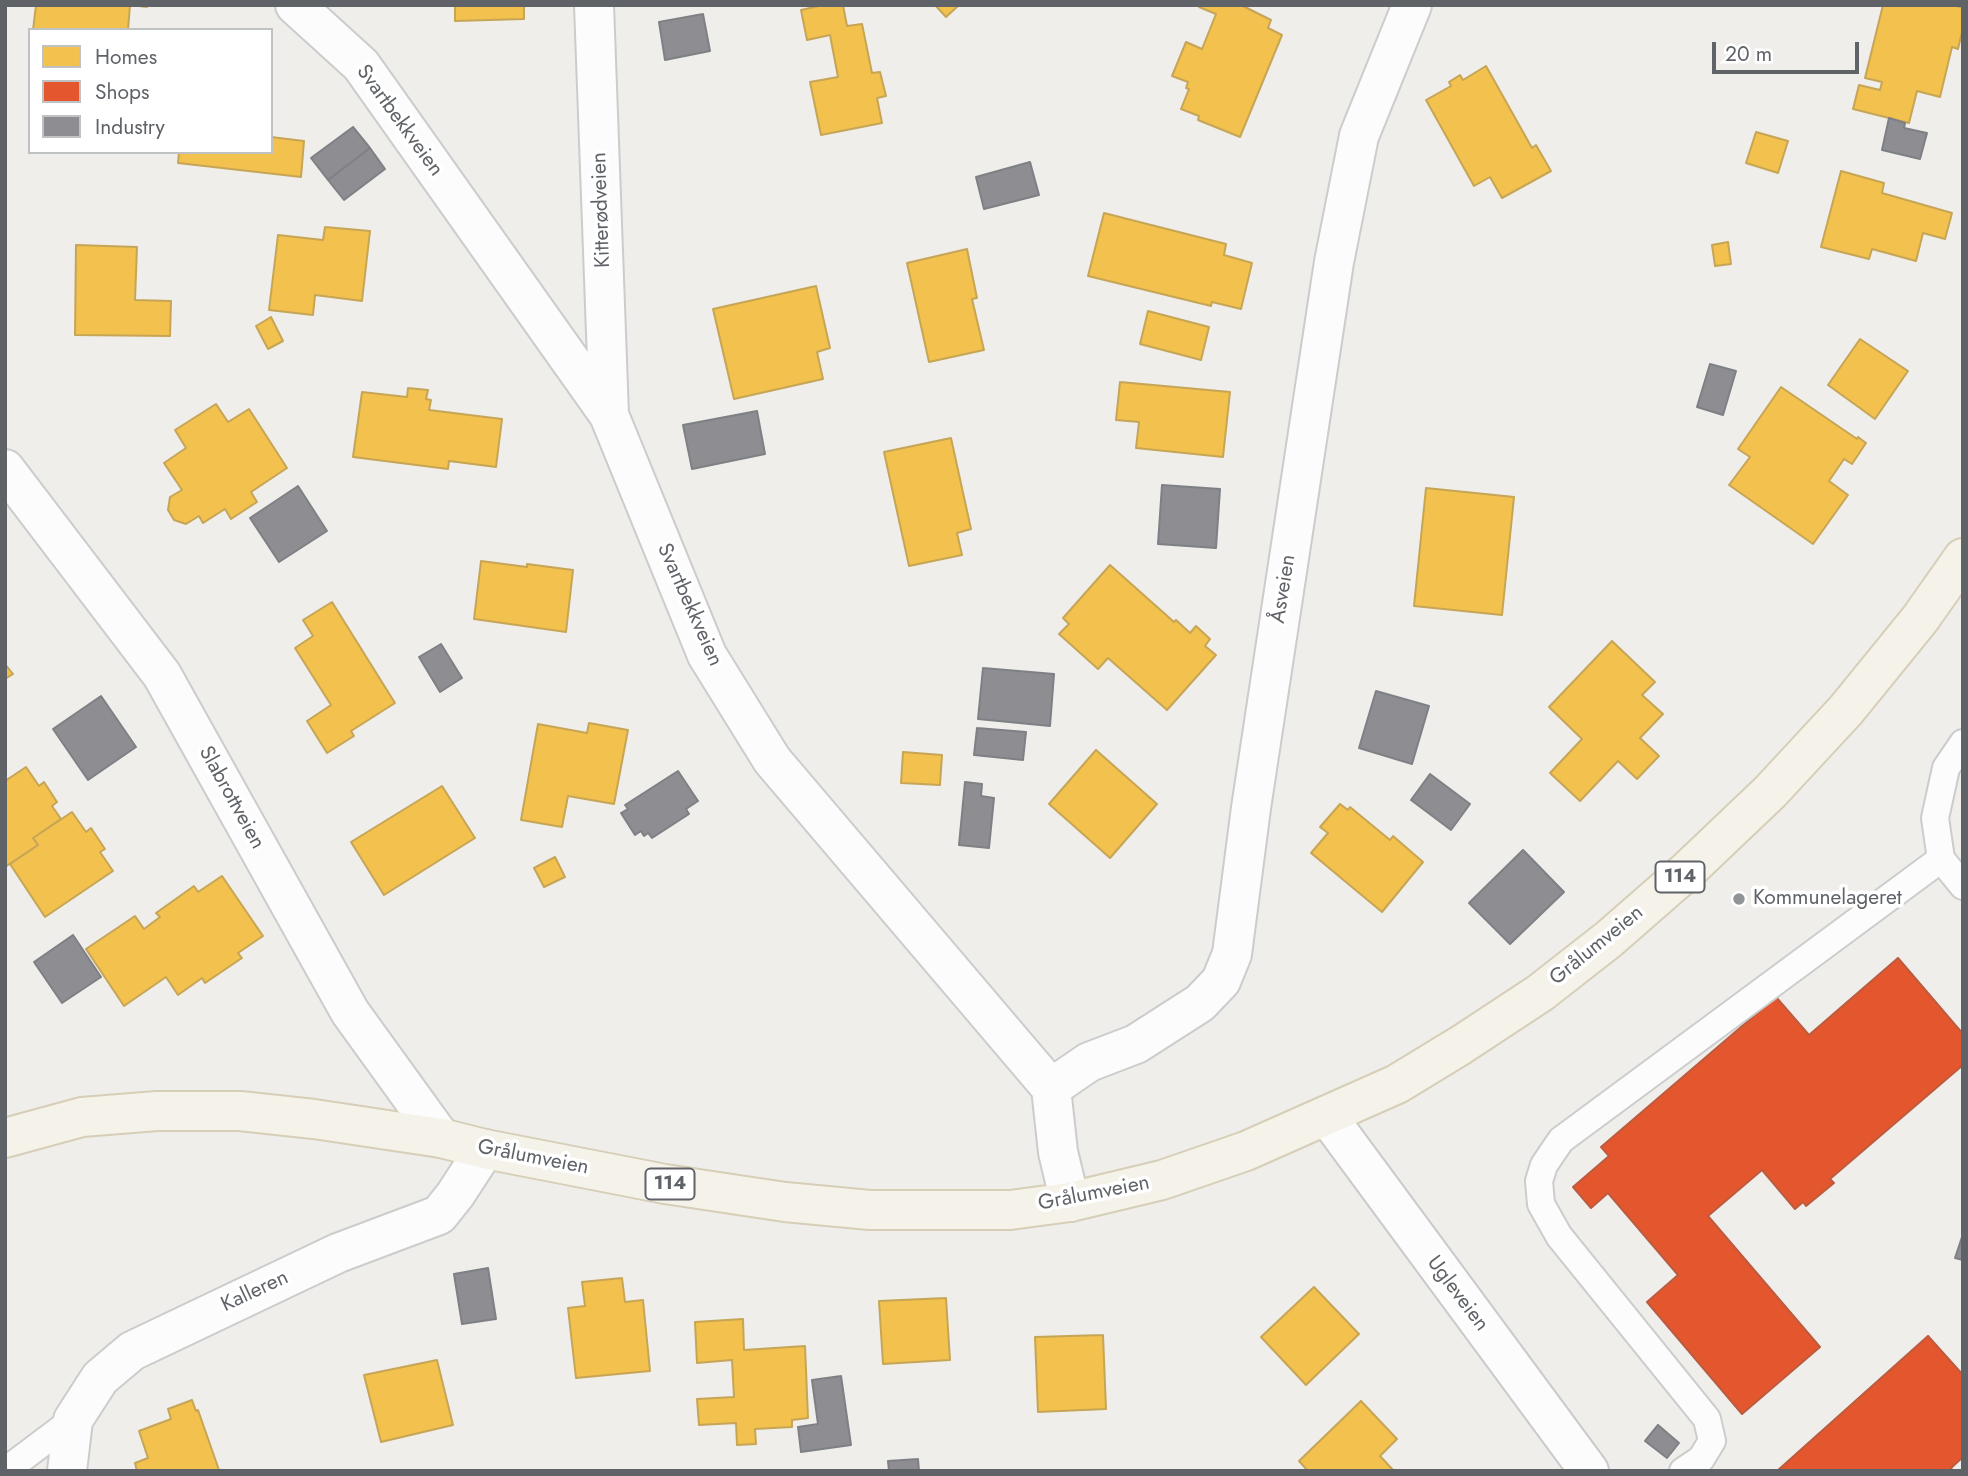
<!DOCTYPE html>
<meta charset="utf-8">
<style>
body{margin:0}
#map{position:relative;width:1968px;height:1476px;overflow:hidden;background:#efeeea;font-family:Jost,sans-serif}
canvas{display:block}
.frame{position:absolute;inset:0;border:7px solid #5f6368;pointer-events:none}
.legend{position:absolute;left:28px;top:28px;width:245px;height:126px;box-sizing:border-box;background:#fff;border:2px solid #bfc1c3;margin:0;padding:9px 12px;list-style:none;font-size:21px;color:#5f6368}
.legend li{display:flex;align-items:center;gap:14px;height:35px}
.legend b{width:35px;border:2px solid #bfc1c3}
.scale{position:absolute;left:1712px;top:42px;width:147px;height:32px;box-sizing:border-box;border:4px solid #5f6368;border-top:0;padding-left:9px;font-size:21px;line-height:24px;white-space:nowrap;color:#5f6368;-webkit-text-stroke:5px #fff;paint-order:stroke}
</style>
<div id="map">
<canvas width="1968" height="1476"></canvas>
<div class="frame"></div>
<ul class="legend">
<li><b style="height:19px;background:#f2c14e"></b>Homes</li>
<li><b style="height:19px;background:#e4572e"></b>Shops</li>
<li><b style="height:19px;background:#8d8d92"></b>Industry</li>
</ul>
<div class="scale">20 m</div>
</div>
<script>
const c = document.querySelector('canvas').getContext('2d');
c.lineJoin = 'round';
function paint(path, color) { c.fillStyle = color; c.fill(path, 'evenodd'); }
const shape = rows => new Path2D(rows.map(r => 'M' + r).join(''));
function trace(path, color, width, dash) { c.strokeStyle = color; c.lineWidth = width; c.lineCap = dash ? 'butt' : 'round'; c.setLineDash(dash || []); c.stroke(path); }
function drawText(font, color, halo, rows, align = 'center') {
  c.font = font + ' Jost,sans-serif'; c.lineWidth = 7; c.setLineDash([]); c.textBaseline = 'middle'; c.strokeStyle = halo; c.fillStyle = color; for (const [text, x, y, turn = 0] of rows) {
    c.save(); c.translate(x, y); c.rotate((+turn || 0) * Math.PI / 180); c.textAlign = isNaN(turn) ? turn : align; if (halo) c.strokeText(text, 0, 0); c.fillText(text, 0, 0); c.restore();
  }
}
const homes = shape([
 [36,5,147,5,147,7,130,5,128,30,33,30,36,5],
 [455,5,524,5,524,19,455,21,455,5],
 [823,5,843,5,847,26,862,24,872,73,880,72,886,96,877,98,882,123,821,135,810,82,838,77,830,35,807,40,801,10,823,5],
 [935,5,957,5,958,6,946,17,935,5],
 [1200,5,1241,5,1271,20,1268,28,1282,35,1240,137,1198,120,1199,116,1181,109,1189,89,1186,88,1188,82,1172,76,1186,42,1202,49,1216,14,1199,7,1200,5],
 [1883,5,1953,5,1963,8,1963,28,1958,49,1952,47,1940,97,1917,91,1909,123,1853,109,1859,85,1880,90,1882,82,1865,78,1883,5],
 [1486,66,1532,148,1536,145,1551,171,1502,198,1490,177,1474,186,1426,100,1451,86,1449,82,1460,75,1463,80,1486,66],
 [1756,132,1788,141,1778,173,1746,163,1756,132],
 [271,137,304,141,301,177,178,163,179,152,271,152,271,137],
 [1841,171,1884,183,1882,193,1952,213,1945,239,1923,233,1916,261,1872,249,1869,259,1821,247,1841,171],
 [1104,213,1226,244,1224,255,1252,263,1241,309,1212,302,1211,306,1088,276,1104,213],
 [325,227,370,231,362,301,315,295,313,315,269,310,278,235,323,240,325,227],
 [1728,242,1731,264,1715,266,1712,245,1728,242],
 [76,245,137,247,135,300,171,301,170,336,75,335,76,245],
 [967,249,977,298,972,299,984,350,929,362,907,263,967,249],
 [816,286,830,348,817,352,823,379,734,399,713,309,816,286],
 [1148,311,1209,327,1201,360,1140,344,1148,311],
 [271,317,283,341,268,349,256,326,271,317],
 [1860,339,1908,371,1875,419,1828,385,1860,339],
 [1120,382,1230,392,1223,457,1136,448,1139,422,1116,420,1120,382],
 [1781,387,1857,439,1858,437,1866,443,1852,464,1844,459,1829,481,1848,495,1813,544,1729,485,1750,457,1738,449,1781,387],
 [408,388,428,390,426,399,431,400,429,410,502,419,496,467,449,461,448,469,353,457,362,392,407,397,408,388],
 [216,404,228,422,249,409,287,468,251,492,257,502,231,519,225,509,203,523,199,516,186,524,174,520,168,510,170,497,182,490,164,463,186,448,175,430,216,404],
 [951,438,971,529,957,533,962,555,909,566,884,452,951,438],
 [1426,488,1514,497,1502,615,1414,606,1426,488],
 [481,561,527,567,527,564,573,570,566,632,474,619,481,561],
 [1110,565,1174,622,1176,620,1190,633,1196,626,1210,639,1205,646,1216,655,1167,710,1108,658,1098,669,1059,634,1069,624,1063,618,1110,565],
 [332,602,395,703,351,731,354,736,327,753,307,721,331,705,295,648,313,636,303,620,332,602],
 [1612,641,1655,682,1642,695,1663,714,1640,738,1659,756,1637,779,1618,761,1580,801,1550,773,1582,739,1549,707,1612,641],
 [5,664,13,674,5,679,5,664],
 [589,723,628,730,614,804,568,796,562,827,521,820,538,724,587,733,589,723],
 [1096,750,1157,804,1110,858,1049,804,1096,750],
 [903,752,942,755,940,785,901,783,903,752],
 [26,767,39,786,44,782,57,802,52,806,61,819,33,838,38,845,5,867,5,781,26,767],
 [442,786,475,838,384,895,351,842,442,786],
 [1340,804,1348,810,1350,807,1390,840,1393,836,1423,862,1382,912,1311,853,1328,833,1320,827,1340,804],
 [72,812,86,832,91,828,105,849,100,852,113,871,45,917,10,864,38,845,33,838,72,812],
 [555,857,565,877,544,887,534,868,555,857],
 [222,876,263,936,238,953,242,958,205,983,202,978,178,995,166,977,124,1006,86,949,135,916,144,929,160,917,156,913,194,886,198,892,222,876],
 [622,1278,625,1302,643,1300,650,1371,576,1378,568,1308,585,1306,582,1282,622,1278],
 [1314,1287,1359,1334,1306,1385,1261,1337,1314,1287],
 [946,1298,950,1360,883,1364,879,1301,946,1298],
 [743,1319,744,1350,805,1346,808,1418,792,1420,792,1427,755,1429,756,1444,737,1445,736,1423,699,1425,697,1399,734,1397,732,1360,697,1363,695,1322,743,1319],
 [1103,1335,1106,1409,1038,1412,1035,1337,1103,1335],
 [437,1360,453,1425,381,1442,364,1375,437,1360],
 [192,1400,196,1411,198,1410,219,1470,137,1471,135,1463,148,1458,139,1431,171,1419,168,1409,192,1400],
 [1361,1401,1397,1439,1380,1456,1394,1471,1308,1471,1299,1461,1361,1401]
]);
paint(homes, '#f2c14e');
trace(homes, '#c6a556', 2);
const shops = shape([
 [1898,958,1963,1034,1963,1065,1830,1179,1834,1183,1806,1206,1803,1202,1795,1209,1762,1170,1708,1216,1820,1347,1742,1414,1647,1302,1678,1275,1608,1193,1591,1208,1573,1187,1609,1156,1601,1147,1776,997,1809,1035,1898,958],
 [1928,1336,1963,1375,1963,1457,1951,1468,1953,1471,1777,1471,1928,1336]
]);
paint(shops, '#e4572e');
trace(shops, '#bc5b3f', 2);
const industry = shape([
 [703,14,710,51,665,60,659,22,703,14],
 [1889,118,1905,123,1904,128,1927,133,1920,159,1882,150,1889,118],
 [353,127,370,148,328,180,311,158,353,127],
 [370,148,385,169,344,200,328,180,370,148],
 [1030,162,1039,195,984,209,976,177,1030,162],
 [1710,364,1736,371,1723,415,1697,407,1710,364],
 [757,411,765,454,692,469,683,425,757,411],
 [1162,485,1220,489,1216,548,1158,544,1162,485],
 [298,486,327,531,279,562,250,518,298,486],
 [441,644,462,678,440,692,419,657,441,644],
 [983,668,1054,674,1050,726,978,719,983,668],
 [1376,691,1429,706,1412,764,1359,748,1376,691],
 [101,696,136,747,88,780,53,729,101,696],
 [977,728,1026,732,1023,760,974,755,977,728],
 [678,771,698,801,686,809,689,814,652,838,648,833,644,836,641,831,635,835,621,813,628,809,625,805,678,771],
 [1430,774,1470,804,1451,830,1411,800,1430,774],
 [965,782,982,784,981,796,994,798,989,848,959,845,965,782],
 [1523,850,1564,892,1510,944,1469,903,1523,850],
 [73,935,101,977,62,1003,34,962,73,935],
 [1963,1234,1963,1260,1955,1258,1963,1234],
 [488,1268,496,1319,462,1324,454,1274,488,1268],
 [841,1376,851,1445,801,1452,798,1427,818,1424,812,1380,841,1376],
 [1658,1425,1679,1443,1667,1458,1645,1441,1658,1425],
 [918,1459,919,1471,889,1471,888,1461,918,1459]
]);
paint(industry, '#8d8d92');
trace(industry, '#7f8085', 2);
const lane = shape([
 [1963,743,1946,768,1935,818,1941,859,1963,886],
 [5,1471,73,1420],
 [1683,1471,1701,1459,1712,1441,1707,1419,1559,1236,1541,1204,1539,1181,1544,1165,1561,1140,1941,859]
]);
const street = shape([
 [295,5,361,65,609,415,707,655,772,760,1051,1088,1058,1152,1070,1202],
 [594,5,609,415],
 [5,469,162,675,350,1012,441,1138],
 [1051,1088,1089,1062,1136,1044,1200,1003,1221,981,1232,954,1251,808,1334,262,1359,136,1412,5],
 [67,1471,73,1420,100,1378,132,1351,338,1253,439,1215,455,1195,485,1149]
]);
const secondary = shape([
 [1327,1116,1589,1471]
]);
const primary = shape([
 [5,1138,82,1117,157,1111,240,1111,314,1119,441,1138,485,1149,665,1184,785,1202,870,1210,1010,1210,1070,1202,1162,1180,1246,1151,1397,1084,1461,1045,1540,993,1609,939,1688,870,1770,792,1846,710,1920,619,1963,558]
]);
trace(lane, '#cbcccc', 30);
trace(street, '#cbcccc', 42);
trace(secondary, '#cacacb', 42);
trace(primary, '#d7ceb8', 42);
trace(lane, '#fdfcfc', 26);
trace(street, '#fdfcfc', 38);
trace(secondary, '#fdfcfc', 38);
trace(primary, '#f4f2e9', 38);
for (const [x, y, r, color] of [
 [1739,899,7,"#919496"]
]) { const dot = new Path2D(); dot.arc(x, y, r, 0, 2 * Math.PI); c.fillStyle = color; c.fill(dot); trace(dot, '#fff', 2.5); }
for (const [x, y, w] of [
 [1680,877,49],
 [670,1184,49]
]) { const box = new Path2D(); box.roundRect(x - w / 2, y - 15.5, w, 31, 5); c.fillStyle = '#fff'; c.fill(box); trace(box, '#5f6368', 2); }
drawText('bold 19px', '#5f6368', null, [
 ["114",1680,877],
 ["114",670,1184]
]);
drawText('21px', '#5f6368', '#fff', [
 ["Svartbekkveien",399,121,54],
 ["Kitterødveien",602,210,-92],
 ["Åsveien",1284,589,-81],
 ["Svartbekkveien",689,605,66],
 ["Slabrottveien",231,798,61],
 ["Grålumveien",1597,946,-39],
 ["Grålumveien",533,1158,11],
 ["Grålumveien",1094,1194,-11],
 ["Kalleren",255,1292,-25],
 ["Ugleveien",1457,1294,53]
]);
drawText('21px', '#5f6368', '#fff', [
 ["Kommunelageret",1753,899]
], 'left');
</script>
